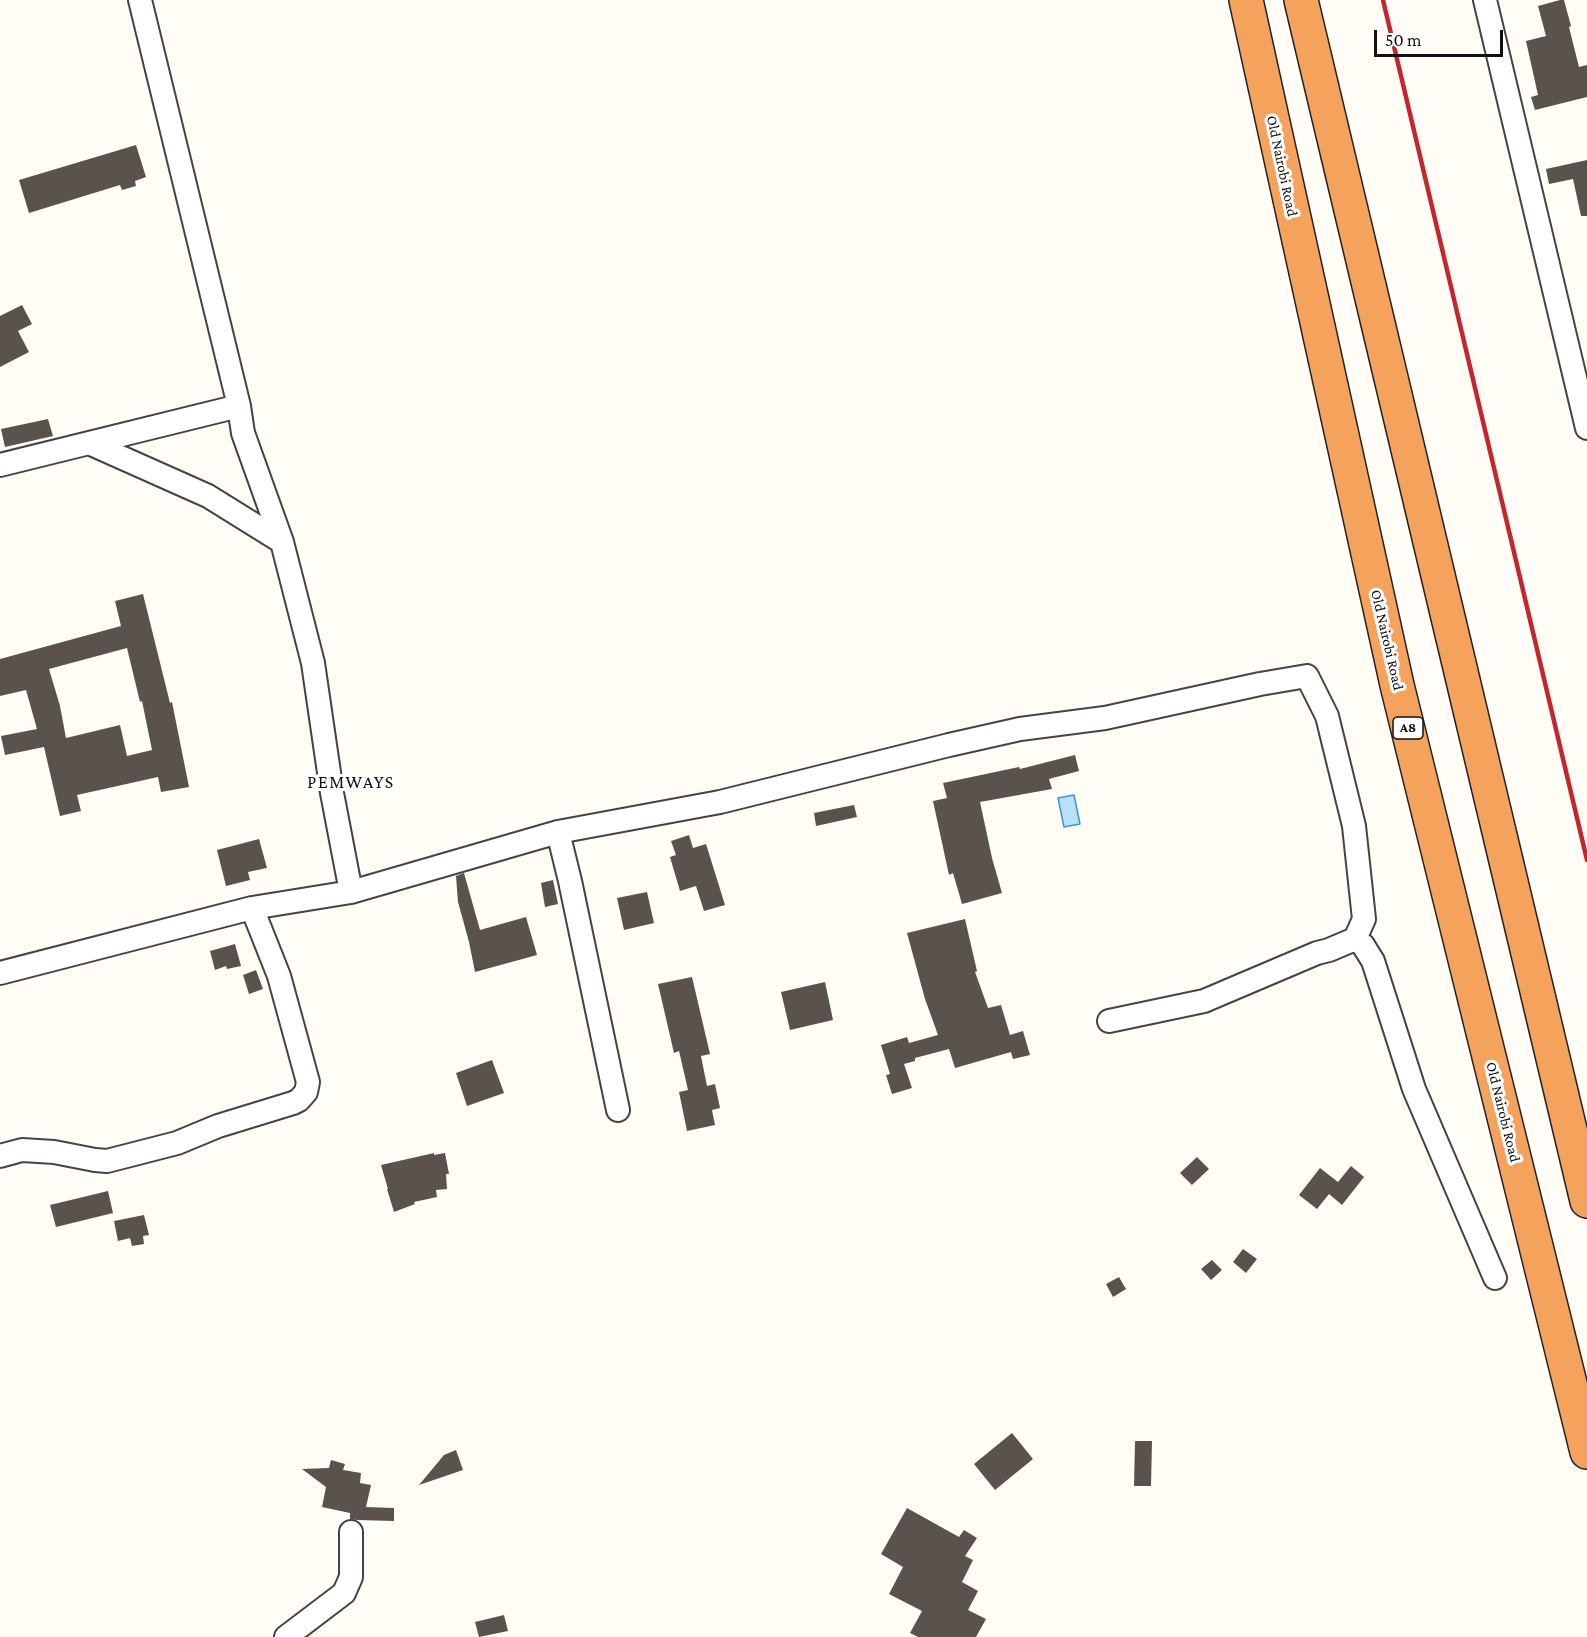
<!DOCTYPE html>
<style>
body{margin:0}
#map{position:relative;width:1587px;height:1637px;overflow:hidden;background:#fffdf5;font-family:"Crimson Pro",serif}
canvas{display:block}
.scale{position:absolute;left:1374px;top:30px;width:129px;height:27px;box-sizing:border-box;border:3px solid #111;border-top:0;padding-left:8px;font-size:18px;line-height:21px;white-space:nowrap;color:#111;-webkit-text-stroke:4px #fff;paint-order:stroke}
</style>
<div id="map">
<canvas width="1587" height="1637"></canvas>
<div class="scale">50 m</div>
</div>
<script>
const c = document.querySelector('canvas').getContext('2d');
c.lineJoin = 'round';
function paint(path, color) { c.fillStyle = color; c.fill(path, 'evenodd'); }
const shape = rows => new Path2D(rows.map(r => 'M' + r).join(''));
function trace(path, color, width, dash) { c.strokeStyle = color; c.lineWidth = width; c.lineCap = dash ? 'butt' : 'round'; c.setLineDash(dash || []); c.stroke(path); }
function drawText(font, color, halo, rows, align = 'center') {
  c.font = font + ' "Crimson Pro",serif'; c.lineWidth = 6; c.setLineDash([]); c.textBaseline = 'middle'; c.strokeStyle = halo; c.fillStyle = color; for (const [text, x, y, turn = 0] of rows) {
    c.save(); c.translate(x, y); c.rotate((+turn || 0) * Math.PI / 180); c.textAlign = isNaN(turn) ? turn : align; if (halo) c.strokeText(text, 0, 0); c.fillText(text, 0, 0); c.restore();
  }
}
const water = shape([
 [1074,795,1080,824,1064,827,1058,798,1074,795]
]);
paint(water, '#b9e0f7');
trace(water, '#3f96cf', 1.5);
paint(shape([
 [1560,0,1564,0,1571,26,1569,27,1579,67,1587,65,1587,97,1535,110,1531,97,1538,95,1526,41,1546,36,1538,6],
 [136,145,146,177,135,181,136,186,122,190,120,185,29,213,19,180],
 [1587,160,1587,216,1581,216,1573,179,1549,184,1546,169],
 [22,305,32,324,18,331,29,352,0,367,0,316],
 [48,419,53,436,5,447,1,429],
 [143,594,170,703,172,702,189,787,161,792,158,777,77,795,81,811,60,816,44,747,5,755,1,736,37,729,26,690,0,696,0,659,121,626,115,601],
 [127,648,140,702,142,701,152,750,127,756,120,725,66,738,60,706,49,669],
 [1075,755,1079,771,1049,779,1052,789,980,802,992,858,1002,893,962,904,953,873,949,875,933,801,947,798,943,783,1019,767,1020,769],
 [854,805,857,817,816,826,814,813],
 [689,835,693,848,706,844,725,905,704,911,696,886,680,891,670,857,676,855,671,841],
 [259,839,267,868,248,872,250,880,226,886,217,850],
 [464,873,480,930,526,917,537,955,475,972,469,942,458,902,456,876],
 [553,880,558,904,545,907,541,883],
 [647,892,654,923,624,930,617,898],
 [965,919,977,971,975,972,988,1008,1001,1005,1010,1035,1023,1031,1030,1055,1013,1059,1011,1052,955,1068,949,1049,915,1058,915,1061,904,1064,912,1088,892,1094,886,1075,890,1074,881,1045,907,1037,909,1043,938,1035,925,999,907,933],
 [235,944,241,966,227,969,226,966,215,970,210,951],
 [256,970,263,989,249,994,243,975],
 [692,977,710,1054,701,1056,707,1086,715,1084,720,1108,712,1110,715,1125,687,1131,679,1092,688,1090,679,1051,674,1053,658,984],
 [825,982,833,1020,790,1030,781,992],
 [492,1060,504,1093,467,1106,456,1073],
 [434,1153,434,1155,445,1153,449,1174,446,1174,447,1189,436,1190,437,1197,414,1202,415,1204,394,1212,387,1189,388,1189,381,1165],
 [1197,1157,1209,1169,1192,1185,1180,1173],
 [1351,1166,1364,1177,1342,1205,1329,1194,1317,1209,1299,1195,1320,1168,1338,1182],
 [108,1191,113,1213,56,1227,50,1205],
 [144,1215,149,1235,143,1236,144,1244,132,1246,130,1238,118,1241,114,1221],
 [1243,1249,1257,1259,1246,1273,1233,1262],
 [1212,1260,1222,1270,1211,1280,1201,1269],
 [1119,1277,1126,1289,1113,1297,1106,1284],
 [1012,1433,1033,1459,995,1490,974,1464],
 [1135,1441,1152,1441,1151,1486,1134,1486],
 [456,1450,463,1470,419,1485,444,1455],
 [331,1460,345,1464,343,1470,361,1473,360,1483,371,1485,366,1507,394,1508,394,1521,357,1520,350,1519,350,1513,322,1507,326,1487,302,1469,329,1468],
 [907,1508,959,1537,964,1530,977,1538,965,1556,973,1560,962,1582,978,1591,968,1610,986,1619,976,1637,918,1637,910,1633,922,1611,889,1594,903,1567,881,1554],
 [504,1615,508,1631,479,1637,475,1622]
]), '#5a524d');
const minor = shape([
 [140,0,239,406,243,433,282,542,313,663,332,793,351,892],
 [1485,0,1587,428],
 [89,443,208,496,282,542],
 [0,465,239,406],
 [558,832,570,881,618,1110],
 [0,973,252,908,351,892,558,832,720,802,949,745,1020,729,1105,718,1260,684,1307,676,1327,716,1354,826,1364,919,1355,939],
 [1109,1021,1204,1001,1317,953,1329,950,1355,939,1363,945,1373,961,1414,1089,1495,1278],
 [0,1156,22,1150,54,1152,95,1160,107,1161,177,1143,218,1126,293,1103,299,1100,306,1092,308,1082,279,976,252,908],
 [286,1637,344,1593,351,1577,351,1532]
]);
const highway = shape([
 [1246,0,1397,685,1587,1452],
 [1301,0,1587,1201]
]);
trace(minor, '#444', 26);
trace(highway, '#222', 36);
trace(minor, '#fff', 22);
trace(highway, '#f5a25d', 33);
trace(shape([
 [1383,0,1587,860]
]), '#c4262e', 4.5);
for (const [x, y, w] of [
 [1408,728,30]
]) { const box = new Path2D(); box.roundRect(x - w / 2, y - 11, w, 22, 4.5); c.fillStyle = '#fff'; c.fill(box); trace(box, '#111', 1.5); }
drawText('bold 14px', '#111', null, [
 ["A8",1408,728]
]);
drawText('15px', '#111', '#fff', [
 ["Old Nairobi Road",1282,166,78],
 ["Old Nairobi Road",1387,640,77],
 ["Old Nairobi Road",1503,1112,76]
]);
c.letterSpacing = '1.5px';
drawText('18px', '#111', '#fff', [
 ["PEMWAYS",351,782]
]);
c.letterSpacing = '0px';
</script>
